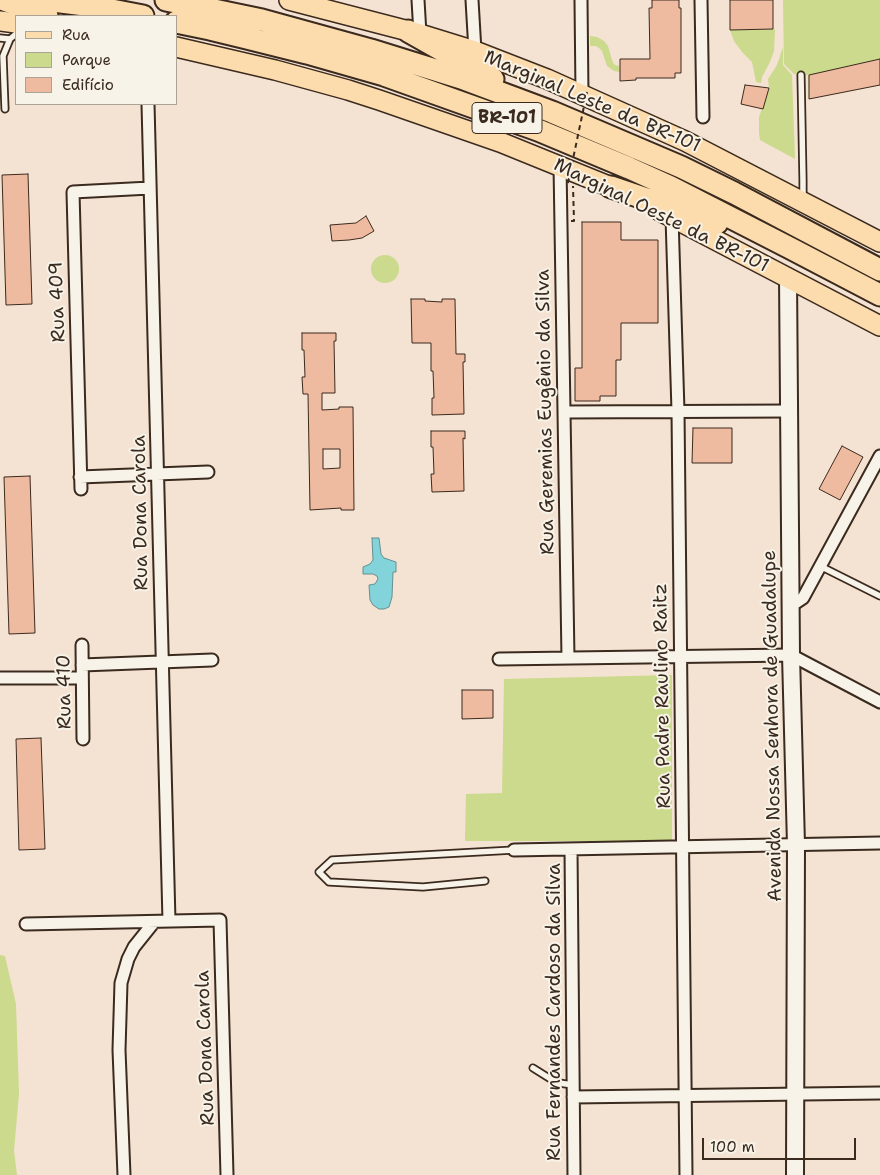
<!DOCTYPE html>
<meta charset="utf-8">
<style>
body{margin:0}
#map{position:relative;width:880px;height:1175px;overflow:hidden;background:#f4e2d2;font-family:"Shantell Sans",sans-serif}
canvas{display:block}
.legend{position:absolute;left:15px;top:15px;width:162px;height:90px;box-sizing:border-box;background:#f7f3e8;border:1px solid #aca397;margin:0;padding:6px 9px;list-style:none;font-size:15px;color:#3b2a1e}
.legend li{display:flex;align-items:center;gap:10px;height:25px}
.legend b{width:25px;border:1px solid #aca397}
.scale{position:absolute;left:702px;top:1138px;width:154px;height:22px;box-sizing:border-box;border:2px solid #3b2a1e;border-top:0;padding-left:6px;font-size:15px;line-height:18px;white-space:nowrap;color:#3b2a1e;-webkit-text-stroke:4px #f7f3e8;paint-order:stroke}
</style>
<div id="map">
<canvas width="880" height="1175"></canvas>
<ul class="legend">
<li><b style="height:6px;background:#fcdcac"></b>Rua</li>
<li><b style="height:14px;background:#cbda8d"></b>Parque</li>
<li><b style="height:14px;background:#eebaa0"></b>Edifício</li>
</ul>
<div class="scale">100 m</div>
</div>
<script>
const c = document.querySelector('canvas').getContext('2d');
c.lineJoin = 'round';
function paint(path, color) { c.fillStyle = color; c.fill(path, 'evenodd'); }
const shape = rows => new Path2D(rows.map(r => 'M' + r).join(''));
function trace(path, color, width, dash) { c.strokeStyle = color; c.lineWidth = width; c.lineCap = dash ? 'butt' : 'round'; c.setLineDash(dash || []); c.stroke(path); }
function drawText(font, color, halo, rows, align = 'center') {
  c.font = font + ' "Shantell Sans",sans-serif'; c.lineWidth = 4; c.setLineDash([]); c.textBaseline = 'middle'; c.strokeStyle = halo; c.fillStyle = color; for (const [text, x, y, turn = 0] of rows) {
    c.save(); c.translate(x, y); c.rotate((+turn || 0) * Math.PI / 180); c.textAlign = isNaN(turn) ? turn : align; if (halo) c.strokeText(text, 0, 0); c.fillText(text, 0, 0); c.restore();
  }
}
paint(shape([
 [783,0,880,0,880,85,809,99,808,75,794,74,784,64],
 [775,29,774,51,770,62,762,77,761,83,756,82,752,62,742,52,734,41,730,30],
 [590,36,597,37,604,41,608,46,613,63,615,65,619,66,620,72,614,71,607,66,602,51,599,48,596,46,590,46],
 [783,47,783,65,792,75,795,159,760,140,759,133,759,117,769,89,768,79,777,65],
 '371 269a14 14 0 1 1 28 0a14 14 0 1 1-28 0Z',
 [672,675,672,841,465,841,466,794,502,793,504,679],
 [0,955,5,956,16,1004,19,1094,14,1151,17,1175,0,1175]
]), '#cbda8d');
const water = shape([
 [372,538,379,538,381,554,384,558,396,562,396,572,393,572,392,597,389,607,384,609,379,609,373,605,370,600,369,585,375,584,378,579,377,576,373,574,363,574,363,567,370,564,373,560,372,538]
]);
paint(water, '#82d3da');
trace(water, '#668f8f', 1);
const building = shape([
 [652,0,679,0,679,8,681,8,681,73,675,73,675,78,636,78,636,80,620,81,620,59,650,59,649,8,652,8,652,0],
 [730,0,773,0,773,29,730,30,730,0],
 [880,59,880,85,809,99,809,75,880,59],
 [745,85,769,88,763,109,741,104,745,85],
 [28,174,32,304,6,305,2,175,28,174],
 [366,216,374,231,362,238,349,240,332,241,330,225,356,223,366,216],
 [582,222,621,222,621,240,658,240,658,323,621,323,621,360,616,360,616,396,600,396,600,401,575,401,575,368,582,368,582,222],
 [411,299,425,299,425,301,442,302,442,299,455,299,456,354,465,354,465,362,463,362,464,414,432,415,432,398,434,398,433,371,431,371,431,343,412,343,411,299],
 [302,333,336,333,336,341,334,341,335,393,322,393,322,410,339,409,339,407,353,407,354,510,341,510,341,508,310,510,308,394,303,394,302,377,305,377,304,350,302,350,302,333],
 [323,449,340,449,340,468,323,469,323,449],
 [693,428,732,428,732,463,692,463,693,428],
 [431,431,465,431,465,439,463,438,464,491,432,492,431,474,434,474,433,447,431,447,431,431],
 [842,446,863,457,840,500,819,489,842,446],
 [30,476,35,633,9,634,4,477,30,476],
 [462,690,493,690,493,718,462,719,462,690],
 [41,738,45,849,19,850,16,739,41,738]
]);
paint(building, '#eebaa0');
trace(building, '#3b2a1e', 1);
const lane = shape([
 [0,38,10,39,16,34],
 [801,75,803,180,803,199],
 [5,109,3,56,10,39],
 [820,566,880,596],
 [485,881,423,887,329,882,319,872,332,860,514,850],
 [533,1068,549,1078,559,1083,573,1085]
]);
const street = shape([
 [418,0,420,34],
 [472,0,475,51],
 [581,0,582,94],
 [701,0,703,117],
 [148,104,169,921],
 [560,165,568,658],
 [672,217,678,411,686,1175],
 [564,412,789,411],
 [80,477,208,472],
 [81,489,73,192,150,188],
 [790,604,797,602,803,598,880,456],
 [82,645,83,739],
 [499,659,791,655,880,702],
 [82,665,212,660],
 [0,678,82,678],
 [571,849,574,1175],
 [514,850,880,843],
 [26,924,220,920,227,1175],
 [573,1097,880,1093],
 [124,1175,119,1050,121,983,128,959,134,947,154,922]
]);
const secondary = shape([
 [788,277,791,655,796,845,795,1175]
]);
const primary = shape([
 [289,0,420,34,475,51,547,79,685,141,880,242],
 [0,21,16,23],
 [176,47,275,70,348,90,379,100,500,142,611,187,624,193],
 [660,211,880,326]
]);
const highway = shape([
 [4,0,47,16],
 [45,0,85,5,143,16],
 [166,0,262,20,371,50,461,78,552,112,681,167,734,193,880,270],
 [176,22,210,29,247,38,307,53,384,75,538,130,629,168,671,187,790,248,880,295],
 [408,31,493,79],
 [611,187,717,223]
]);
trace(lane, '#3b2a1e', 9);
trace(street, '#3b2a1e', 15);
trace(secondary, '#3b2a1e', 20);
trace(primary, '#3b2a1e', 22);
trace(highway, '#3b2a1e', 25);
trace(shape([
 [571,221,574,221,573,186]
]), '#3b2a1e', 2, [5, 4]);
trace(lane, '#f7f3e8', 5.5);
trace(street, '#f7f3e8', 11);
trace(secondary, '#f7f3e8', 16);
trace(primary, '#fcdcac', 19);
trace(highway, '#fcdcac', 21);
trace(shape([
 [568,183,587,92]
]), '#3b2a1e', 2, [5, 4]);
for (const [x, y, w] of [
 [507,118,70]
]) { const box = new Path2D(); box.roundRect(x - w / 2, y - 15.5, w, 31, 4); c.fillStyle = '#f7f3e8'; c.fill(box); trace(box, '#3b2a1e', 1); }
drawText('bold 18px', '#3b2a1e', null, [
 ["BR-101",507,118]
]);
drawText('19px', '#3b2a1e', '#f7f3e8', [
 ["Marginal Leste da BR-101",592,102,23],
 ["Marginal Oeste da BR-101",661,216,26],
 ["Rua 409",58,302,-92],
 ["Rua Geremias Eugênio da Silva",546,412,-91],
 ["Rua Dona Carola",141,513,-91],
 ["Rua 410",65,692,-91],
 ["Rua Padre Raulino Raitz",663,696,-91],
 ["Avenida Nossa Senhora de Guadalupe",773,726,-91],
 ["Rua Fernandes Cardoso da Silva",555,1012,-90],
 ["Rua Dona Carola",206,1048,-92]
]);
</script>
